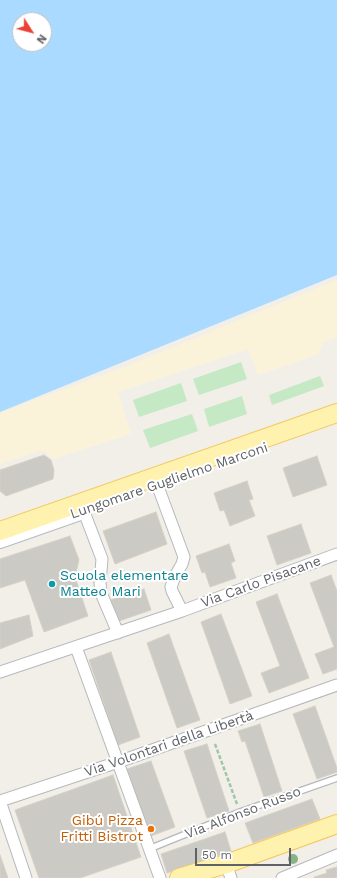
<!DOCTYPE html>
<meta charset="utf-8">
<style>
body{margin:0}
#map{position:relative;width:337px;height:878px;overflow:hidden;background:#f1efe8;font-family:"Work Sans",sans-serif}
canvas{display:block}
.north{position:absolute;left:12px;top:12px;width:40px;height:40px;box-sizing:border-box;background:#fff;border:1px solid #bfc1c3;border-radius:50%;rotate:126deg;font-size:11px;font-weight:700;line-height:16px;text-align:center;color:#5f6368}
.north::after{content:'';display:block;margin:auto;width:14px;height:18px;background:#ea4335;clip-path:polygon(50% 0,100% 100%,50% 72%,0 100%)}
.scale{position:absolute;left:195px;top:848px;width:96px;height:18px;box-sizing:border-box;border:2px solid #5f6368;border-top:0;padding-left:5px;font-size:12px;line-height:14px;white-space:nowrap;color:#5f6368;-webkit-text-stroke:3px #fff;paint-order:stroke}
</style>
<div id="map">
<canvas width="337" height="878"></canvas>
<div class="north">N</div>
<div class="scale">50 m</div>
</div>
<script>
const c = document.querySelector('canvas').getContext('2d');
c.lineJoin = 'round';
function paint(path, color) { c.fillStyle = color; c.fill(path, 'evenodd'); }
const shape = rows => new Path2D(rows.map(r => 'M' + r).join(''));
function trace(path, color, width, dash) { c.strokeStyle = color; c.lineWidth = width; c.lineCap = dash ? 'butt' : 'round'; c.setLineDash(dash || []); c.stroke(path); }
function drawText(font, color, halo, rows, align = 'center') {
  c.font = font + ' "Work Sans",sans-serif'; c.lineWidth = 4; c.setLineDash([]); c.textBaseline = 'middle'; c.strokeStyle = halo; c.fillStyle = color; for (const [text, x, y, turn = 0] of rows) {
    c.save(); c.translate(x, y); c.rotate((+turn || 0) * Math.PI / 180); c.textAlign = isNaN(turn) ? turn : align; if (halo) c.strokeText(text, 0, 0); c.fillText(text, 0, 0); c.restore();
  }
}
paint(shape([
 [241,362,247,379,199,395,193,379],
 [320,376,324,386,272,405,269,395],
 [181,383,187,401,139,417,133,400],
 [242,396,247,414,209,427,204,409],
 [192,414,198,431,150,448,143,430]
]), '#c5e8c5');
paint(shape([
 [337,280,337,337,323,342,319,354,258,375,248,349,118,392,131,434,53,459,45,451,39,451,0,464,0,413,130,365]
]), '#fbf3d9');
paint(shape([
 [0,0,337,0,337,275,0,412],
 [20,20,44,20,44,44,20,44]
]), '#aadaff');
const building = shape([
 [44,455,51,460,54,470,53,479,6,496,0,491,0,470,44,455],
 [317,456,327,485,293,497,283,468,317,456],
 [247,481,253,499,249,500,255,516,230,526,224,510,220,511,214,493,247,481],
 [156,512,167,544,115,564,103,531,156,512],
 [301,524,311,553,277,565,267,536,301,524],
 [70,536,79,560,75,577,88,616,44,632,25,580,0,588,0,559,70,536],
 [229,544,235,561,231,563,236,578,210,587,205,572,202,573,196,556,229,544],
 [331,575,337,591,337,669,323,674,315,654,334,647,310,583,331,575],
 [144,589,151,610,119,621,111,600,144,589],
 [277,594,309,678,269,693,261,673,280,666,256,602,277,594],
 [221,614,252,696,230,704,201,622,221,614],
 [29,615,33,636,0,649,0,623,29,615],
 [169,634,200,720,177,728,147,643,169,634],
 [111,652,140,737,118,745,89,660,111,652],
 [315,706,337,768,337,772,317,779,293,714,315,706],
 [260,724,282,791,264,797,245,741,242,742,238,731,260,724],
 [207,744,229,811,207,818,184,751,207,744],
 [151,761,175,827,151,836,127,769,151,761],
 [113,775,141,857,80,878,39,878,15,810,113,775],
 [312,799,320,819,253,843,245,823,312,799],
 [225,832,231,851,167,873,161,854,225,832],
 [0,855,8,878,0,878,0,855],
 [337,867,337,878,314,878,314,877,327,873,326,870,337,867]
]);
paint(building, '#cccac5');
trace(building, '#d6d1c6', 1);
const lane = shape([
 [149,849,240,812,337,778]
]);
const street = shape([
 [154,476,184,557,182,564,175,576,171,587,172,591,182,611],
 [81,504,102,559,100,583,101,593,118,633],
 [76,647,160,878],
 [0,672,182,611,337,554],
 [0,801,118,762,337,685],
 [0,801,26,878],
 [226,864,231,878],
 [282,878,337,855]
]);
const secondary = shape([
 [0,540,83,511]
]);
const primary = shape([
 [0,531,337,413],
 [179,878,226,864,337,824]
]);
trace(lane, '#b5b8bc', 8);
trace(street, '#b5b8bc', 13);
trace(secondary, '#b6babf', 18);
trace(primary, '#f2c960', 20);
trace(shape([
 [215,744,237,804]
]), '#9cc7a9', 2.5, [4, 2]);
trace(lane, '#fff', 5.5);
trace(street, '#fff', 11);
trace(secondary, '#fff', 16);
trace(primary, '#fff2af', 18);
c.fillStyle = '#89b387';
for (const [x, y] of [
 [293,859]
]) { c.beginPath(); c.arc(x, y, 5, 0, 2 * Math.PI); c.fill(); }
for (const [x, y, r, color] of [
 [52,584,4,"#0f9aa8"],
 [151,829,4,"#e8710a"]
]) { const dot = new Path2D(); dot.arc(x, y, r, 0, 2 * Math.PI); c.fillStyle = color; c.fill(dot); trace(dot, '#fff', 1.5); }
drawText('14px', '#5f6368', '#fff', [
 ["Lungomare Guglielmo Marconi",169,481,-19],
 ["Via Carlo Pisacane",261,582,-20],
 ["Via Volontari della Libertà",169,744,-19],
 ["Via Alfonso Russo",243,813,-21]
]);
drawText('14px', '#0d838f', '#fff', [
 ["Scuola elementare",60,576],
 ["Matteo Mari",60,592]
], 'left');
drawText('14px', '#c56008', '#fff', [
 ["Gibú Pizza",143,821],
 ["Fritti Bistrot",143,837]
], 'right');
</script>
